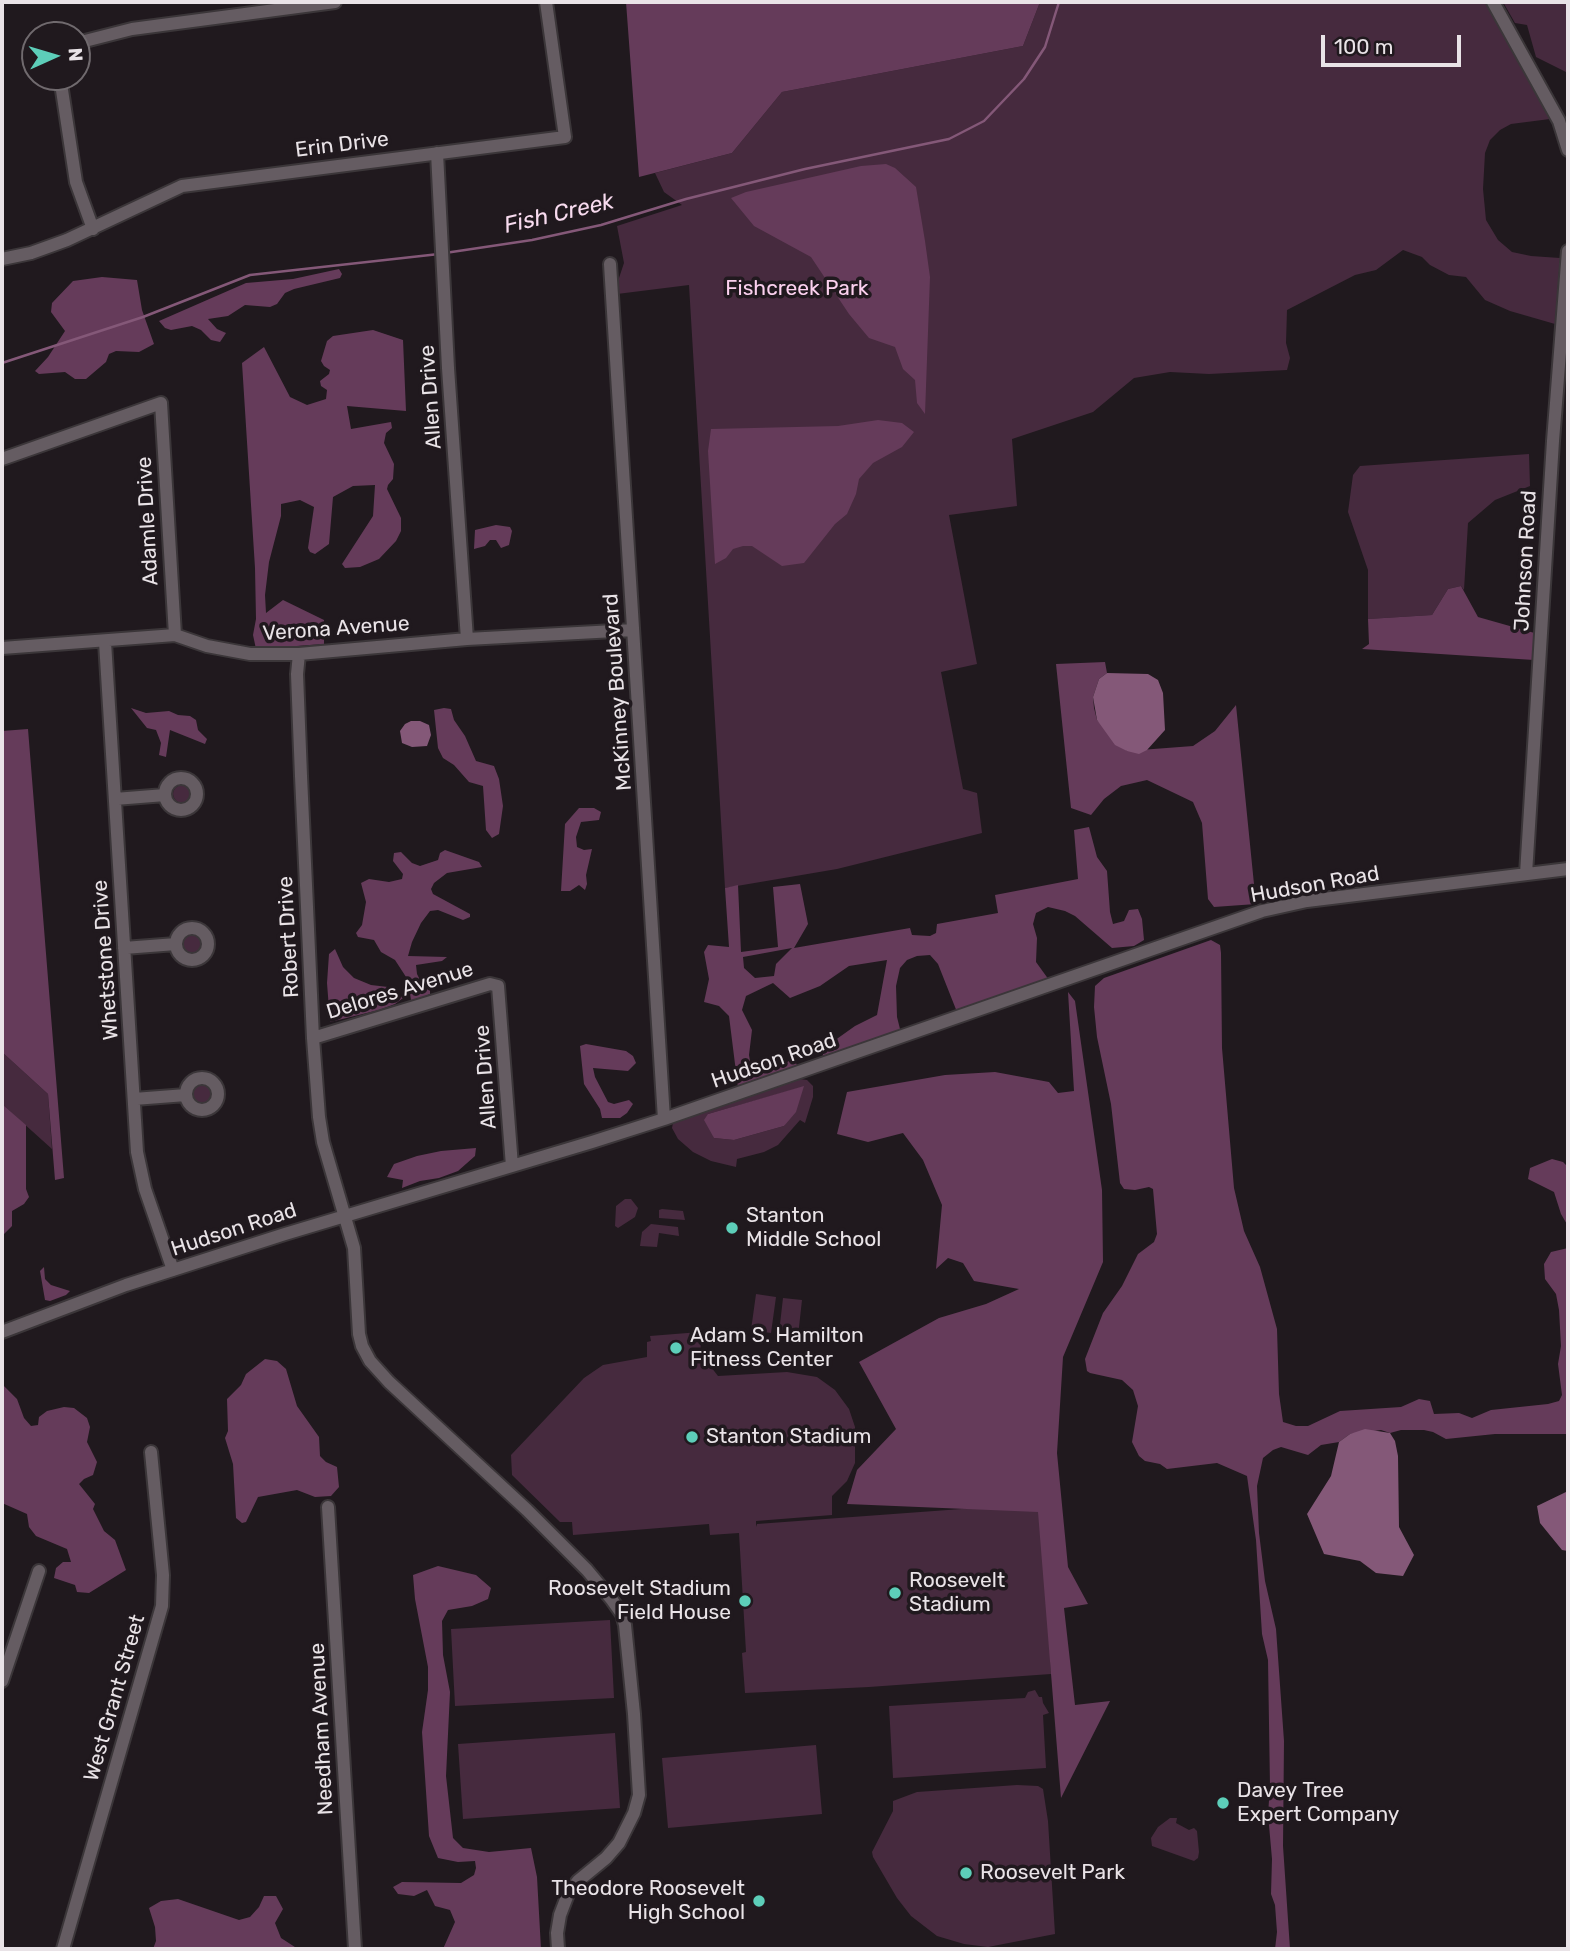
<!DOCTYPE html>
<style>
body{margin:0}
#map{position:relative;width:1570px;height:1951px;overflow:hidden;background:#20191e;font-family:Rubik,sans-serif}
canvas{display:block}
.frame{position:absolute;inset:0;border:4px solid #e9e3e7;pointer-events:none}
.north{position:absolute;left:21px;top:21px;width:70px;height:70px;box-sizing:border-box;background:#20191e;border:2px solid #706a6e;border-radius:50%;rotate:86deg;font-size:19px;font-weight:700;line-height:28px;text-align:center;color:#e9e3e7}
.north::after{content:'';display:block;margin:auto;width:24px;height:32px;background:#5dceb9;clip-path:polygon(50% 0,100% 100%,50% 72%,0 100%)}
.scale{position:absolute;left:1321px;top:35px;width:140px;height:32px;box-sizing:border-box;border:4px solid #e9e3e7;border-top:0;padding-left:9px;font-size:21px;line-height:24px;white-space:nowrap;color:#e9e3e7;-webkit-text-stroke:5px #20191e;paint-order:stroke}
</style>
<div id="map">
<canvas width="1570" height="1951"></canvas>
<div class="frame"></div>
<div class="north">N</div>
<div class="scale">100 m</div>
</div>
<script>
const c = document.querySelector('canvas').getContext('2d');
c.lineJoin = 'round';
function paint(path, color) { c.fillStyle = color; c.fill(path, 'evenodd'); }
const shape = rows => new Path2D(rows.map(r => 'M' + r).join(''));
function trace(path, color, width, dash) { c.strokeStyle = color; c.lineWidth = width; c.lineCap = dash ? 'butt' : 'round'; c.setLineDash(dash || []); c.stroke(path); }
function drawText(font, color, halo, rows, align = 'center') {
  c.font = font + ' Rubik,sans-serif'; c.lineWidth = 7; c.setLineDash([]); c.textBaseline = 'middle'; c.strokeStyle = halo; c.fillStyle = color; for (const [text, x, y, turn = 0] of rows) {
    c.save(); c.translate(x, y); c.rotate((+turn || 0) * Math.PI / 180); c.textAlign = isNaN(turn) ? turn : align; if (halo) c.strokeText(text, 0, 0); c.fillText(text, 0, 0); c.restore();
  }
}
paint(shape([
 [1040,2,1486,2,1550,119,1511,124,1500,130,1490,140,1485,153,1483,189,1486,220,1498,240,1512,252,1531,256,1560,258,1555,324,1510,311,1485,300,1466,277,1449,275,1430,265,1422,257,1403,250,1376,270,1355,275,1287,310,1286,343,1290,358,1287,370,1209,374,1170,372,1134,378,1093,412,1012,439,1017,506,949,515,977,664,941,672,963,789,977,793,982,833,837,869,725,888,689,285,617,294,617,284,624,263,617,226,682,205,664,192,655,173,732,153,782,92,1023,46],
 [899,176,927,317,926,335,912,377],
 [1503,2,1568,2,1568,73,1536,57,1527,25,1515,23],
 [1529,454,1530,486,1495,500,1468,523,1464,590,1461,586,1448,589,1432,615,1368,619,1368,570,1348,512,1353,475,1360,466],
 '173 794a9 9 0 1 1 18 0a9 9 0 1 1-18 0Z',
 '183 944a9 9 0 1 1 18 0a9 9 0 1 1-18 0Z',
 [2,1052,48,1094,52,1149,2,1104],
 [800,1079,807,1080,813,1086,813,1097,805,1123,800,1120,778,1145,764,1152,737,1159,736,1167,711,1161,693,1152,678,1139,672,1128,673,1123],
 [803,1087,784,1126,734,1140,714,1138,708,1114],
 '193 1094a9 9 0 1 1 18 0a9 9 0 1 1-18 0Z',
 [625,1199,631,1199,638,1208,635,1217,618,1228,615,1226,616,1206],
 [662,1209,683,1211,685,1220,659,1218,659,1210],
 [651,1224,678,1227,679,1236,659,1233,657,1247,640,1246,642,1232],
 [756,1294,776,1297,771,1333,751,1330],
 [783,1298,802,1300,798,1336,779,1333],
 [700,1332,701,1354,718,1376,787,1372,817,1377,835,1390,849,1409,855,1427,855,1463,847,1481,832,1496,832,1515,756,1521,756,1527,757,1524,1043,1503,1051,1674,869,1687,745,1693,742,1653,746,1652,739,1533,710,1535,709,1524,573,1535,572,1522,560,1522,512,1475,511,1455,584,1378,603,1365,647,1357,647,1342,651,1341,650,1336],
 [610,1620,614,1698,455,1706,451,1629],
 [1035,1690,1039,1697,1042,1697,1043,1703,1049,1713,1043,1715,1046,1768,893,1778,889,1706,1025,1698,1028,1692],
 [615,1733,620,1808,463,1819,458,1744],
 [816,1745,822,1814,668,1828,662,1758],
 [1017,1785,1038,1786,1043,1789,1048,1821,1055,1934,988,1947,964,1944,937,1936,911,1916,897,1898,873,1857,872,1852,893,1811,893,1801,917,1792],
 [1170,1818,1177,1818,1176,1823,1189,1830,1194,1828,1197,1831,1199,1852,1198,1858,1194,1861,1152,1846,1151,1838,1158,1827]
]), '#462a3e');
paint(shape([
 [626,2,1040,2,1023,46,782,92,732,153,639,177],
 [886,164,895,168,916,187,925,241,930,277,925,414,917,403,915,380,903,369,895,347,869,338,849,314,811,257,754,226,731,198,746,192,861,166],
 [339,269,342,274,340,278,294,289,285,293,277,304,270,307,245,305,228,316,208,319,217,329,226,333,220,342,211,340,201,330,192,326,171,330,165,328,159,321,246,283,293,279],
 [102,277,137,280,142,310,154,344,139,352,116,351,109,354,106,362,86,379,75,379,65,372,39,374,35,371,48,357,65,331,51,312,52,303,73,281],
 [373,330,403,340,406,411,347,406,351,429,391,422,392,428,386,433,384,443,394,464,393,479,388,485,387,489,401,518,401,531,396,541,379,559,360,567,345,568,342,564,373,516,375,485,353,486,333,497,329,544,315,554,310,552,308,548,314,507,300,500,281,504,281,516,269,562,265,595,266,613,283,600,324,620,324,644,256,649,253,635,256,619,255,568,242,363,264,347,290,397,307,405,326,399,327,390,321,386,320,381,329,374,330,370,324,366,321,361,327,341,333,336],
 [878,420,902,423,914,432,902,447,873,463,859,479,856,494,847,514,835,524,804,563,782,566,752,546,743,546,733,549,726,558,715,564,708,451,711,429,838,426],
 [496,525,510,527,512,531,509,545,501,548,496,540,490,540,485,546,474,549,475,530],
 [1461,586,1478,617,1538,634,1534,660,1362,649,1369,644,1368,619,1432,615,1448,589],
 [1105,662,1107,673,1099,679,1093,697,1094,708,1097,720,1127,751,1193,746,1215,731,1236,705,1256,904,1214,907,1208,899,1202,823,1193,802,1147,780,1121,786,1104,799,1091,815,1071,808,1056,664],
 [131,708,146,713,169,711,178,715,190,716,196,720,198,730,207,739,205,744,170,730,166,757,159,755,161,743,156,730,147,728],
 [444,708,451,709,454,720,465,736,476,761,494,766,499,779,503,806,499,834,492,838,486,830,483,786,469,782,454,765,443,758,438,748,434,710],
 [28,729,64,1178,55,1180,48,1094,2,1052,2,731],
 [579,808,594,808,601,812,599,820,581,822,576,837,577,847,584,850,592,849,586,875,587,884,585,890,579,885,570,891,561,891,565,824],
 [1089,827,1097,857,1107,871,1110,912,1113,924,1124,921,1129,910,1138,909,1142,919,1144,940,1134,946,1112,948,1075,916,1065,911,1048,907,1036,913,1033,924,1037,938,1036,962,1049,980,957,1012,938,964,930,955,917,956,907,960,900,968,896,986,897,1017,901,1033,822,1060,824,1048,855,1026,877,1015,887,960,849,966,820,986,790,998,773,983,746,996,742,1010,752,1030,749,1055,751,1067,758,1071,777,1067,789,1061,796,1063,798,1068,738,1088,729,1016,719,1006,704,1002,709,979,704,952,708,945,729,947,725,888,738,885,741,952,778,947,773,887,800,884,808,924,794,948,910,928,912,935,930,936,936,933,937,924,998,913,995,895,1078,879,1074,830],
 [792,948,776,964,774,976,755,978,744,968,743,957],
 [445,850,479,862,482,867,447,873,434,883,431,889,433,894,470,914,470,917,463,920,438,910,430,911,421,923,412,942,408,956,447,957,442,961,416,965,417,974,421,982,430,987,430,994,414,1001,411,1000,408,980,395,960,381,952,374,940,358,937,356,933,362,925,366,902,361,883,369,879,389,882,402,879,403,874,393,861,394,853,401,852,412,863,420,866,438,860,440,853],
 [1211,940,1220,945,1221,953,1222,1048,1234,1188,1244,1231,1260,1267,1277,1329,1279,1394,1283,1422,1296,1426,1308,1426,1340,1411,1401,1407,1419,1399,1430,1401,1434,1414,1459,1413,1472,1418,1491,1410,1548,1404,1559,1401,1562,1395,1558,1364,1561,1346,1559,1310,1556,1294,1545,1279,1544,1264,1551,1252,1568,1248,1568,1434,1495,1434,1446,1439,1433,1432,1424,1430,1401,1430,1390,1433,1381,1430,1350,1434,1339,1442,1321,1445,1308,1455,1281,1447,1273,1450,1263,1458,1257,1486,1259,1533,1265,1581,1276,1629,1284,1741,1283,1846,1290,1949,1275,1949,1277,1932,1275,1905,1271,1894,1272,1859,1268,1814,1270,1787,1268,1660,1262,1634,1256,1540,1247,1476,1217,1463,1167,1469,1160,1464,1145,1461,1139,1456,1132,1442,1138,1406,1133,1390,1122,1380,1090,1373,1087,1371,1085,1359,1103,1313,1122,1286,1138,1254,1154,1242,1157,1234,1153,1189,1149,1187,1135,1190,1124,1189,1120,1183,1111,1104,1097,1037,1094,1007,1095,986,1104,978],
 [335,949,343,967,354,978,371,985,388,987,398,992,403,998,395,1004,379,1010,330,1022,327,983,329,954],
 [1068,992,1075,1001,1102,1190,1103,1262,1063,1357,1057,1453,1068,1567,1088,1604,1064,1608,1075,1705,1110,1701,1061,1798,1038,1512,847,1504,857,1470,896,1429,859,1362,939,1318,986,1304,1019,1289,974,1281,963,1263,948,1258,936,1269,942,1205,923,1160,903,1133,868,1142,837,1134,847,1092,945,1075,995,1072,1049,1082,1058,1093,1074,1091],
 [586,1044,626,1051,633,1056,636,1063,628,1071,593,1068,595,1077,608,1102,614,1104,629,1100,633,1104,627,1113,620,1118,602,1118,600,1109,584,1084,580,1046],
 [804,1086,796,1112,784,1126,734,1140,714,1138,704,1120,708,1114],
 [2,1104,26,1125,26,1189,29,1197,24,1204,12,1211,12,1226,2,1236],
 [476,1148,475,1156,458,1171,439,1178,420,1181,402,1188,403,1180,387,1177,394,1164,417,1156,441,1151],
 [1552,1159,1563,1162,1568,1167,1568,1226,1561,1214,1554,1192,1528,1179,1530,1168],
 [44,1267,45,1279,51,1285,70,1291,66,1295,50,1301,45,1300,40,1271],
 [265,1359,277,1361,286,1369,297,1406,319,1437,320,1456,326,1462,337,1467,339,1487,331,1496,315,1497,297,1490,258,1497,246,1522,242,1523,236,1518,233,1464,225,1438,228,1431,227,1399,241,1385,246,1374],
 [2,1384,17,1399,24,1418,31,1426,38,1425,39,1417,47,1411,64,1407,74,1408,87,1418,90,1427,87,1442,97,1462,93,1475,84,1479,79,1484,95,1504,93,1509,104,1531,115,1540,126,1570,89,1593,77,1592,75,1585,54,1578,56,1568,63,1562,71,1562,67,1549,36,1536,29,1527,27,1514,2,1503],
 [438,1566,476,1575,491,1588,488,1599,472,1606,448,1610,442,1621,443,1655,450,1692,446,1776,453,1838,463,1848,489,1852,531,1848,537,1877,541,1949,443,1949,455,1922,450,1910,435,1906,427,1890,414,1896,398,1894,393,1887,402,1882,461,1883,474,1875,476,1868,475,1861,458,1862,438,1858,429,1836,422,1732,428,1690,428,1667,415,1599,413,1575],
 [264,1896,276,1896,283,1909,275,1923,281,1938,298,1949,153,1949,156,1941,155,1927,149,1908,161,1901,178,1899,239,1920,250,1917,259,1907]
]), '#653b5a');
paint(shape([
 [1107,673,1148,674,1158,680,1163,693,1165,730,1147,750,1139,754,1127,751,1115,745,1097,720,1093,697,1099,679],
 [411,721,420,721,429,725,431,735,427,746,412,747,402,743,400,731,405,724],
 [1365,1429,1390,1433,1395,1441,1398,1456,1399,1527,1414,1555,1403,1576,1376,1573,1360,1561,1324,1554,1307,1514,1331,1476,1339,1442,1350,1434],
 [1566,1492,1568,1492,1568,1551,1562,1550,1540,1523,1537,1506]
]), '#845878');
trace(shape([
 [445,253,532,240,601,225,686,199,805,169,949,139,984,121,1024,79,1045,47,1059,2],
 [2,363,143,317,250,275,439,254]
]), '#845878', 2.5);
const minor = shape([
 [1493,2,1559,121,1568,150],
 [77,43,132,29,335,2],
 [60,77,76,182,93,229],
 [437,153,448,368,467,639],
 [2,259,31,253,67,240,182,186,565,137,546,2],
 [610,264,664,1119],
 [2,459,161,403,175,635],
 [105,642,137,1152,145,1189,173,1270],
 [2,648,175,635,207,646,250,654,299,654,467,639,633,630],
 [299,654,297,674,301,776,313,1038,319,1117,323,1142,354,1248,359,1334,362,1346,370,1361,389,1382,527,1510,587,1570,612,1600,622,1614,625,1625,634,1714,639,1795,634,1813,619,1843,606,1858,578,1881,568,1894,560,1915,557,1933,558,1949],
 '165 794a16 16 0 1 1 32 0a16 16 0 1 1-32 0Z',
 [115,799,165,795],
 [1526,874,1553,441,1568,251],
 '176 944a16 16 0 1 1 32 0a16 16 0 1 1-32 0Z',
 [124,948,176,944],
 [313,1038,490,984,498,986,512,1166],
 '186 1094a16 16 0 1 1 32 0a16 16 0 1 1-32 0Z',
 [134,1099,186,1095],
 [2,1332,126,1285,285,1234,592,1142,664,1119,1262,911,1307,901,1568,869],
 [328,1507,355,1949],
 [2,1681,39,1571],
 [63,1949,162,1606,163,1575,151,1452]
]);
trace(minor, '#3b3639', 16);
trace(minor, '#655c62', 12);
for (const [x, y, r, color] of [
 [732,1228,7,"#5dceb9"],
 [676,1348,7,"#5dceb9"],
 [692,1437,7,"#5dceb9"],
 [895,1593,7,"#5dceb9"],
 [745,1601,7,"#5dceb9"],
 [1223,1803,7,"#5dceb9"],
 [966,1873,7,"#5dceb9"],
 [759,1901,7,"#5dceb9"]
]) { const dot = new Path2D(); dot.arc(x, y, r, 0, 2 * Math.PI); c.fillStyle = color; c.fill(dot); trace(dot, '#20191e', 2.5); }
drawText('21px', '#e9e3e7', '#20191e', [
 ["Erin Drive",342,145,-7],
 ["Allen Drive",431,397,-94],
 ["Adamle Drive",148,521,-93],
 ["Johnson Road",1526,561,-87],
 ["Verona Avenue",336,629,-4],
 ["McKinney Boulevard",618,692,-94],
 ["Hudson Road",1315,885,-10],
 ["Robert Drive",289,937,-93],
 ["Whetstone Drive",106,960,-94],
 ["Delores Avenue",400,991,-17],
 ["Hudson Road",774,1061,-19],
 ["Allen Drive",486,1077,-94],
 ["Hudson Road",234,1230,-18],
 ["West Grant Street",115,1698,-74],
 ["Needham Avenue",322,1729,-93]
]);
drawText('21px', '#fbd0ee', '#20191e', [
 ["Fishcreek Park",797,289]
]);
drawText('21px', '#e9e3e7', '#20191e', [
 ["Stanton",746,1216],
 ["Middle School",746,1240],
 ["Adam S. Hamilton",690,1336],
 ["Fitness Center",690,1360],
 ["Stanton Stadium",706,1437],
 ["Roosevelt",909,1581],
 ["Stadium",909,1605],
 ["Roosevelt Stadium",731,1589,"right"],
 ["Field House",731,1613,"right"],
 ["Davey Tree",1237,1791],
 ["Expert Company",1237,1815],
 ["Roosevelt Park",980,1873],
 ["Theodore Roosevelt",745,1889,"right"],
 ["High School",745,1913,"right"]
], 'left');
drawText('italic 23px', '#f8dbef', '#20191e', [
 ["Fish Creek",559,214,-13]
]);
</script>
